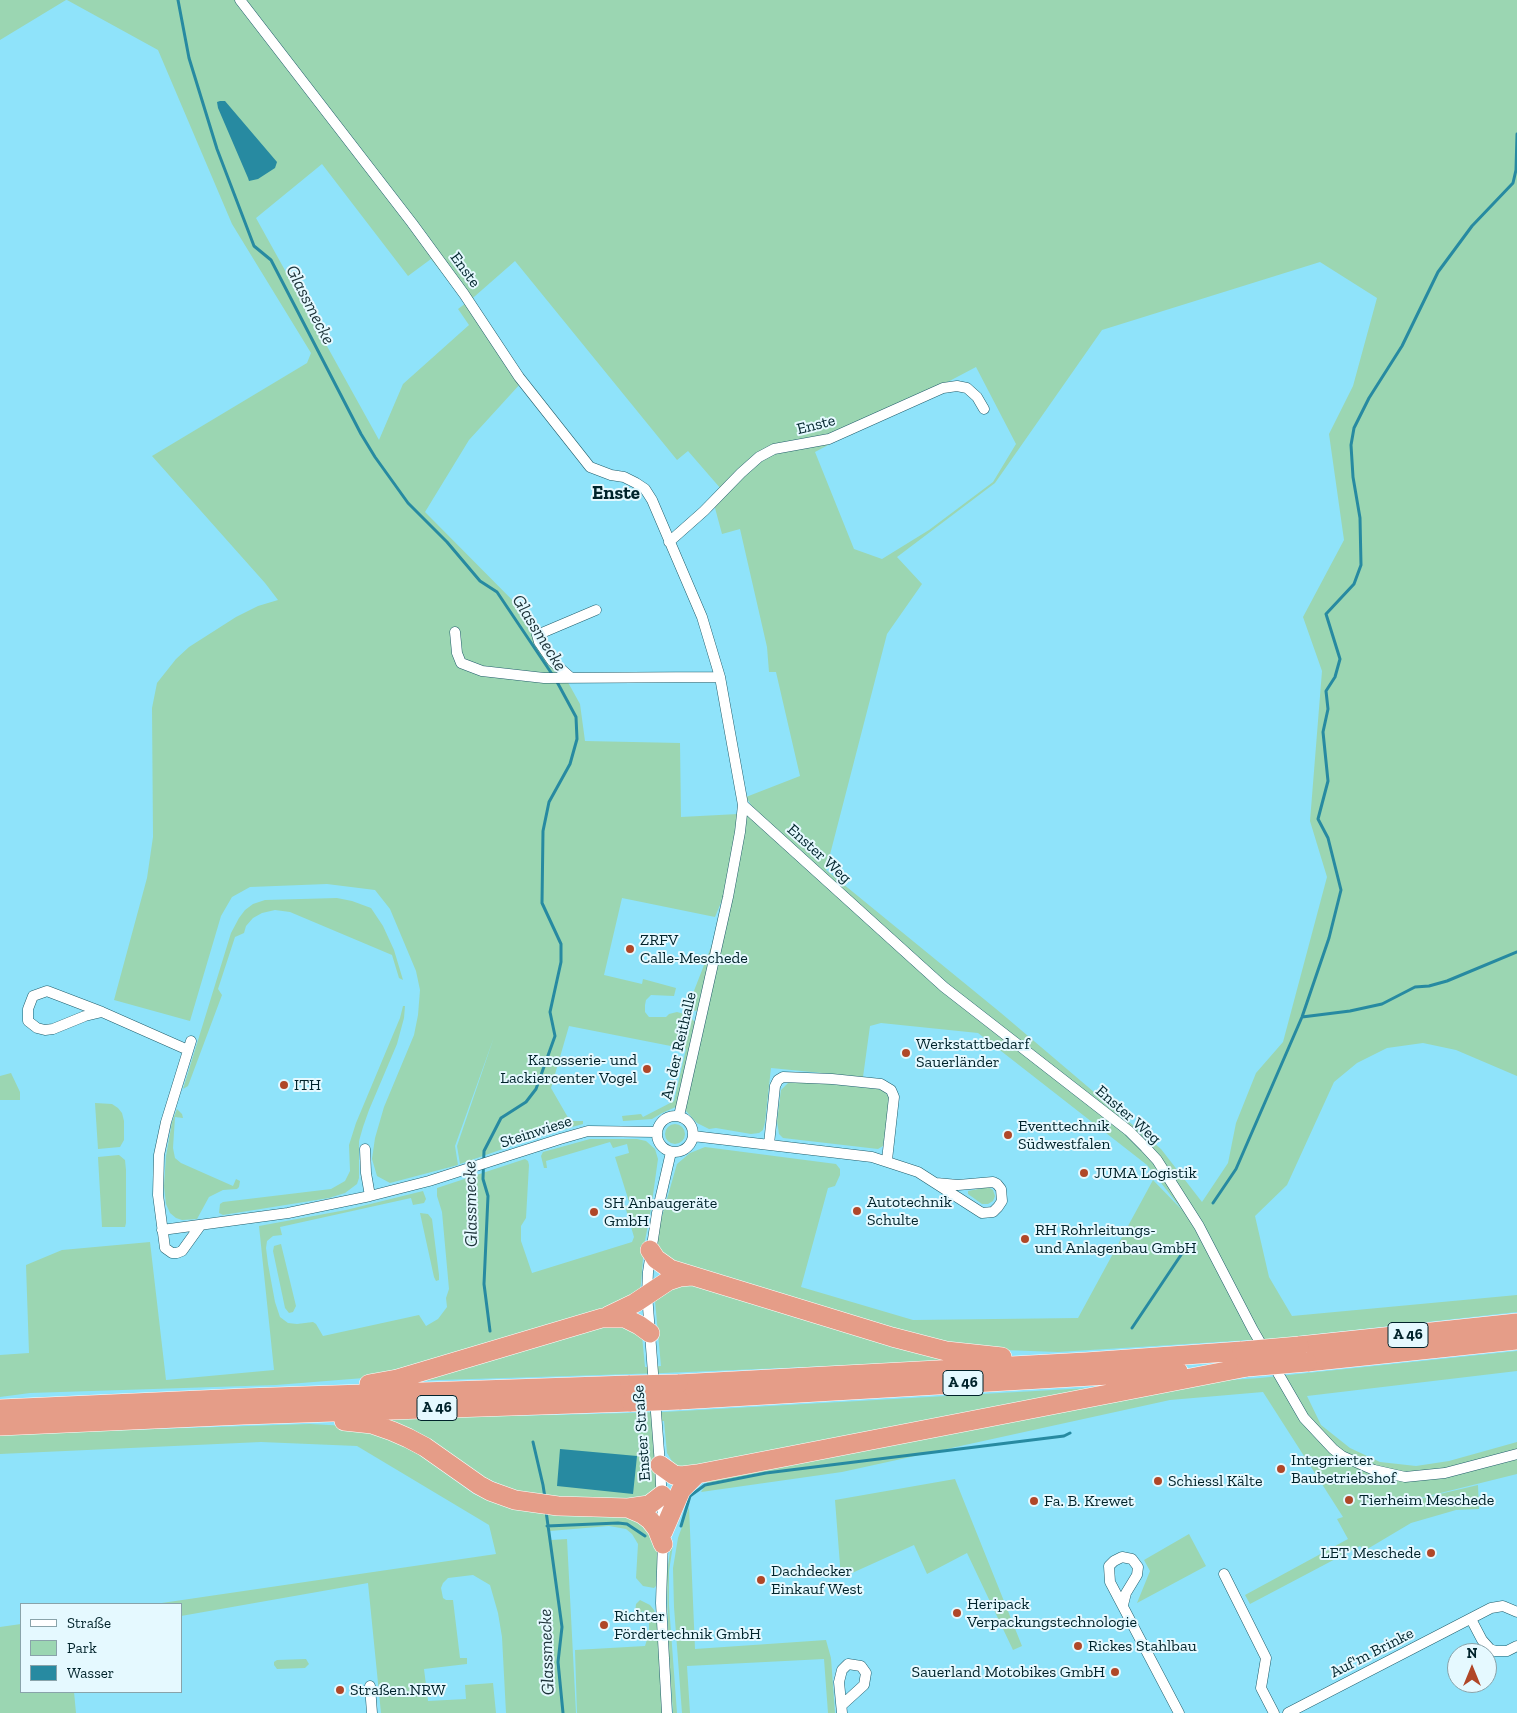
<!DOCTYPE html>
<meta charset="utf-8">
<style>
body{margin:0}
#map{position:relative;width:1517px;height:1713px;overflow:hidden;background:#8fe3fa;font-family:"Zilla Slab",serif}
canvas{display:block}
.legend{position:absolute;left:20px;top:1603px;width:162px;height:90px;box-sizing:border-box;background:#e5f9ff;border:1px solid #89a3aa;margin:0;padding:6px 9px;list-style:none;font-size:15px;color:#00232b}
.legend li{display:flex;align-items:center;gap:10px;height:25px}
.legend b{width:25px;border:1px solid #89a3aa}
.north{position:absolute;left:1447px;top:1643px;width:50px;height:50px;box-sizing:border-box;background:#e5f9ff;border:1px solid #89a3aa;border-radius:50%;rotate:0deg;font-size:14px;font-weight:700;line-height:20px;text-align:center;color:#00232b}
.north::after{content:'';display:block;margin:auto;width:18px;height:22px;background:#b04728;clip-path:polygon(50% 0,100% 100%,50% 72%,0 100%)}
</style>
<div id="map">
<canvas width="1517" height="1713"></canvas>
<ul class="legend">
<li><b style="height:6px;background:#fff"></b>Straße</li>
<li><b style="height:14px;background:#9bd6b2"></b>Park</li>
<li><b style="height:14px;background:#278aa1"></b>Wasser</li>
</ul>
<div class="north">N</div>
</div>
<script>
const c = document.querySelector('canvas').getContext('2d');
c.lineJoin = 'round';
function paint(path, color) { c.fillStyle = color; c.fill(path, 'evenodd'); }
const shape = rows => new Path2D(rows.map(r => 'M' + r).join(''));
function trace(path, color, width, dash) { c.strokeStyle = color; c.lineWidth = width; c.lineCap = dash ? 'butt' : 'round'; c.setLineDash(dash || []); c.stroke(path); }
function drawText(font, color, halo, rows, align = 'center') {
  c.font = font + ' "Zilla Slab",serif'; c.lineWidth = 4; c.setLineDash([]); c.textBaseline = 'middle'; c.strokeStyle = halo; c.fillStyle = color; for (const [text, x, y, turn = 0] of rows) {
    c.save(); c.translate(x, y); c.rotate((+turn || 0) * Math.PI / 180); c.textAlign = isNaN(turn) ? turn : align; if (halo) c.strokeText(text, 0, 0); c.fillText(text, 0, 0); c.restore();
  }
}
paint(shape([
 [0,0,66,0,0,40],
 [67,0,1517,0,1517,1076,1456,1050,1423,1043,1387,1048,1357,1063,1334,1082,1287,1185,1255,1216,1269,1277,1292,1316,1517,1295,1517,1312,1283,1338,1058,1352,1003,1350,929,1339,667,1263,657,1244,660,1223,677,1164,690,1153,705,1147,836,1164,840,1169,840,1175,835,1186,828,1188,801,1287,913,1320,1078,1318,1153,1180,1183,1211,1147,1165,978,1033,881,1023,870,1026,863,1077,771,1068,765,1122,763,1130,759,1133,751,1134,716,1128,709,1129,697,1123,686,1111,685,1106,746,815,753,808,746,797,800,776,776,672,769,672,767,647,740,529,722,534,715,508,709,502,721,489,688,451,677,460,515,261,466,304,521,383,469,440,425,512,535,623,580,704,585,741,680,743,681,817,738,814,727,888,715,917,622,898,604,975,642,984,643,979,676,988,674,996,651,995,646,1000,645,1005,645,1012,649,1017,666,1017,669,1014,677,1012,688,1015,695,1022,678,1106,662,1113,652,1119,623,1121,622,1116,641,1114,643,1117,674,1101,686,1049,569,1026,551,1088,570,1121,583,1121,583,1124,537,1137,460,1164,457,1146,494,1037,455,1146,458,1165,390,1183,377,1176,372,1159,375,1138,384,1107,414,1035,418,1015,420,990,416,971,390,909,375,890,327,884,250,887,232,897,221,916,190,1021,114,1000,147,878,153,837,152,708,157,683,176,659,189,647,236,617,258,606,278,600,265,583,152,456,307,363,311,353,232,224,158,50],
 [322,164,408,276,431,259,466,303,458,309,469,325,403,384,379,440,256,218],
 [1320,262,1377,298,1353,386,1329,434,1344,540,1303,617,1322,671,1310,821,1327,877,1283,1042,1256,1073,1236,1123,1228,1163,1202,1202,1161,1149,1001,1013,826,870,887,634,922,584,897,557,995,483,1102,330],
 [976,367,1016,444,993,482,929,530,882,559,854,549,815,452],
 [337,898,352,901,371,908,383,926,394,950,403,980,399,978,392,955,290,912,275,910,262,913,253,918,246,926,244,933,235,937,218,989,222,995,188,1086,183,1089,231,933,239,918,245,910,253,904,265,900],
 [713,942,714,943,699,1010,695,1011,690,1006,690,1001],
 [403,1006,405,1006,404,1018,397,1044,369,1110,363,1127,359,1141,359,1178,357,1184,345,1193,329,1198,223,1215,219,1213,220,1204,223,1202,331,1189,345,1181,350,1171,349,1145,356,1123,400,1018],
 [11,1073,20,1092,20,1100,0,1100,0,1076],
 [801,1081,878,1089,884,1091,889,1097,890,1103,883,1146,878,1149,783,1138,779,1134,777,1121,781,1090,788,1083],
 [95,1103,112,1104,118,1108,122,1113,124,1121,124,1140,120,1147,98,1149],
 [177,1109,182,1114,183,1118,175,1117,173,1148,175,1158,181,1163,233,1186,236,1179,240,1181,239,1187,237,1189,223,1190,209,1197,197,1219,182,1220,176,1218,170,1213,166,1204,164,1186,166,1156,172,1122],
 '665 1134a10 10 0 1 1 20 0a10 10 0 1 1-20 0Z',
 [590,1139,637,1139,646,1141,655,1149,658,1159,651,1209,644,1246,641,1284,639,1293,631,1301,484,1345,364,1378,276,1385,30,1393,0,1397,0,1355,29,1353,26,1265,62,1250,150,1242,166,1380,274,1370,259,1226,346,1210,423,1191,426,1199,424,1203,413,1205,411,1198,280,1227,282,1235,273,1236,267,1241,266,1248,268,1264,275,1302,280,1317,288,1323,297,1324,313,1322,316,1324,323,1336,419,1315,426,1326,438,1319,447,1307,446,1298,449,1289,442,1212,437,1196,437,1188,525,1159,528,1161,529,1165,526,1218,521,1226,521,1241,532,1273,632,1242,634,1237,625,1206,630,1205,615,1157,629,1153,627,1144,613,1148,610,1142,546,1161,547,1168,544,1168,541,1156,543,1152],
 [119,1155,125,1160,126,1170,126,1223,125,1227,102,1227,98,1157],
 [988,1187,993,1190,995,1196,993,1201,988,1204,982,1204,968,1194,968,1191],
 [420,1213,428,1214,432,1219,439,1275,439,1280,436,1281,434,1277],
 [281,1244,296,1306,293,1312,289,1313,285,1308,273,1251,274,1246],
 [694,1282,975,1360,663,1373,408,1381,603,1323,628,1324,642,1336,645,1367,661,1366,655,1301,669,1286],
 [1517,1351,1517,1371,1307,1396,1321,1425,1350,1448,1380,1462,1416,1466,1449,1461,1517,1442,1517,1474,1376,1509,1478,1485,1479,1509,1456,1510,1411,1523,1364,1551,1360,1546,1250,1604,1245,1595,1348,1539,1337,1519,1343,1517,1263,1392,1170,1400,842,1472,701,1492,711,1476,1199,1382,1260,1378],
 [1106,1387,678,1471,667,1453,664,1421,652,1422,657,1487,646,1502,553,1497,513,1490,474,1473,379,1418,555,1415,664,1412],
 [310,1424,348,1426,386,1434,417,1453,474,1494,509,1508,547,1511,619,1512,643,1520,658,1546,656,1586,654,1588,643,1586,636,1578,638,1544,632,1534,626,1529,609,1526,550,1531,551,1540,567,1539,576,1713,506,1713,502,1637,498,1613,490,1585,473,1575,448,1578,443,1583,441,1588,443,1598,446,1600,453,1600,460,1658,467,1658,467,1664,424,1669,428,1701,466,1699,465,1685,493,1683,496,1713,381,1713,368,1583,181,1616,181,1604,155,1604,496,1554,489,1525,357,1446,261,1442,0,1454,0,1434],
 [955,1479,1022,1646,1013,1650,967,1553,927,1574,914,1545,841,1578,835,1500],
 [689,1507,695,1649,826,1640,831,1658,835,1713,828,1713,824,1659,687,1666,690,1713,682,1713,674,1607,673,1568,678,1538],
 [1189,1534,1206,1566,1137,1603,1150,1571,1144,1560],
 [671,1545,673,1545,669,1571,669,1605,677,1713,673,1713,668,1643,667,1572],
 [640,1600,650,1605,654,1610,657,1618,663,1713,577,1713,575,1650,645,1646,649,1633,649,1623,643,1611,635,1616,635,1613,636,1604],
 [21,1624,21,1692,74,1692,76,1713,0,1713,0,1627],
 [306,1659,309,1664,305,1668,277,1669,274,1665,274,1662,277,1660]
]), '#9bd6b2');
paint(shape([
 [220,101,225,101,277,162,275,168,258,179,249,181,248,178,218,108,217,102],
 [560,1449,637,1456,633,1494,557,1486]
]), '#278aa1');
trace(shape([
 [178,0,189,58,217,149,254,246,271,260,361,434,375,457,408,503,447,542,480,581,497,592,556,680,576,717,577,739,570,764,549,802,543,831,542,903,561,944,561,962,550,1012,555,1036,536,1089,526,1102,501,1118,484,1151,483,1179,488,1196,484,1284,490,1331],
 [1302,1017,1350,1011,1382,1004,1415,987,1429,986,1447,981,1517,952],
 [1213,1203,1236,1169,1302,1017,1329,938,1341,890,1328,838,1318,819,1328,781,1323,732,1328,709,1326,691,1335,677,1340,659,1326,614,1354,584,1361,565,1360,518,1353,477,1351,445,1354,428,1369,398,1402,346,1438,272,1472,226,1513,183,1516,170,1517,134],
 [1132,1328,1189,1243],
 [533,1442,543,1485,545,1498],
 [546,1511,562,1627,558,1662,563,1713],
 [547,1526,618,1523,627,1524,645,1536],
 [681,1526,690,1496,705,1485,766,1473,1064,1436,1070,1433]
]), '#278aa1', 3);
const street = shape([
 [240,0,412,223,464,294,519,377,590,467,611,475,624,477,636,483,645,489,652,500,702,617,720,677,743,805,740,832,728,897,679,1116],
 [669,542,704,511,741,473,759,457,774,449,829,439,943,388,957,386,967,388,977,397,984,409],
 [455,632,457,653,461,663,482,671,544,678,720,677],
 [569,676,552,661,539,642,537,635,596,610],
 [743,805,944,987,1129,1131,1145,1147,1157,1160,1199,1226,1253,1330,1304,1418,1333,1449,1342,1456,1374,1470,1405,1477,1445,1473,1517,1454],
 [102,1012,85,1016,53,1029,45,1030,37,1028,28,1021,28,1009,33,996,47,991,102,1012,188,1050],
 [191,1041,166,1122,159,1155,158,1195,165,1248,172,1253,177,1253,182,1251,200,1226],
 '657 1134a18 18 0 1 1 36 0a18 18 0 1 1-36 0Z',
 [693,1136,872,1157,918,1172,982,1213,993,1212,998,1207,1002,1201,1001,1189,997,1184,993,1182,958,1185,936,1183],
 [769,1144,775,1086,778,1080,783,1077,832,1079,881,1084,891,1090,894,1097,887,1160],
 [365,1149,366,1173,370,1196],
 [162,1230,288,1213,370,1196,429,1181,560,1139,588,1131,656,1132],
 [663,1523,660,1465,647,1294,648,1272,657,1213,671,1152],
 [663,1540,661,1603,667,1713],
 [1224,1574,1266,1658,1261,1688,1274,1713],
 [1123,1605,1126,1593,1137,1575,1138,1567,1132,1559,1122,1557,1114,1561,1109,1566,1110,1582,1179,1713],
 [1471,1619,1482,1640,1490,1649,1495,1651,1507,1651,1517,1646],
 [370,1686,372,1713],
 [842,1705,864,1685,866,1673,861,1666,848,1664,842,1670,839,1682,842,1713],
 [1288,1713,1491,1608,1503,1606,1517,1612]
]);
const highway = shape([
 [650,1250,656,1259,670,1269,892,1337,946,1351,1002,1357],
 [608,1316,635,1303,668,1281,680,1277,692,1276],
 [1299,1346,1517,1323],
 [1307,1362,1517,1340],
 [369,1384,397,1379,602,1318,625,1318,639,1325,650,1333],
 [678,1384,1086,1362,1242,1351],
 [679,1400,1178,1371],
 [0,1409,245,1398,630,1385],
 [344,1421,372,1424,392,1431,408,1438,425,1447,479,1485,490,1491,515,1500,558,1506,628,1508,642,1514,650,1520,657,1529,663,1544],
 [0,1426,243,1415,631,1402],
 [660,1465,674,1475,681,1476,697,1474],
 [628,1508,649,1505,662,1495],
 [663,1532,681,1490,697,1474,1247,1367]
]);
trace(street, '#205d6b', 11);
trace(highway, '#fff', 20);
trace(street, '#fff', 10);
trace(highway, '#e59d88', 19);
const highwayBridge = shape([
 [1242,1351,1299,1346],
 [1247,1367,1307,1362],
 [630,1385,678,1384],
 [631,1402,679,1400]
]);
trace(highwayBridge, '#fff', 20, []);
trace(highwayBridge, '#e59d88', 19);
for (const [x, y, r, color] of [
 [630,949,5,"#b04728"],
 [906,1053,5,"#b04728"],
 [647,1069,5,"#b04728"],
 [284,1085,5,"#b04728"],
 [1008,1135,5,"#b04728"],
 [1084,1173,5,"#b04728"],
 [857,1211,5,"#b04728"],
 [594,1212,5,"#b04728"],
 [1025,1239,5,"#b04728"],
 [1281,1469,5,"#b04728"],
 [1158,1481,5,"#b04728"],
 [1349,1500,5,"#b04728"],
 [1034,1501,5,"#b04728"],
 [1431,1553,5,"#b04728"],
 [761,1580,5,"#b04728"],
 [957,1613,5,"#b04728"],
 [604,1625,5,"#b04728"],
 [1078,1646,5,"#b04728"],
 [1115,1672,5,"#b04728"],
 [340,1690,5,"#b04728"]
]) { const dot = new Path2D(); dot.arc(x, y, r, 0, 2 * Math.PI); c.fillStyle = color; c.fill(dot); trace(dot, '#e5f9ff', 2); }
for (const [x, y, w] of [
 [1408,1335,40],
 [963,1383,40],
 [437,1408,40]
]) { const box = new Path2D(); box.roundRect(x - w / 2, y - 12.5, w, 25, 4); c.fillStyle = '#e5f9ff'; c.fill(box); trace(box, '#00232b', 1); }
drawText('bold 15px', '#00232b', null, [
 ["A 46",1408,1335],
 ["A 46",963,1383],
 ["A 46",437,1408]
]);
drawText('16px', '#00232b', '#e5f9ff', [
 ["Enste",465,270,54],
 ["Enste",816,425,-14],
 ["Enster Weg",819,854,42],
 ["An der Reithalle",679,1046,-77],
 ["Enster Weg",1128,1115,41],
 ["Steinwiese",536,1132,-18],
 ["Enster Straße",642,1433,-94],
 ["Auf'm Brinke",1372,1653,-27]
]);
drawText('16px', '#00232b', '#e5f9ff', [
 ["ZRFV",640,940],
 ["Calle-Meschede",640,958],
 ["Werkstattbedarf",916,1044],
 ["Sauerländer",916,1062],
 ["Karosserie- und",637,1060,"right"],
 ["Lackiercenter Vogel",637,1078,"right"],
 ["ITH",294,1085],
 ["Eventtechnik",1018,1126],
 ["Südwestfalen",1018,1144],
 ["JUMA Logistik",1094,1173],
 ["Autotechnik",867,1202],
 ["Schulte",867,1220],
 ["SH Anbaugeräte",604,1203],
 ["GmbH",604,1221],
 ["RH Rohrleitungs-",1035,1230],
 ["und Anlagenbau GmbH",1035,1248],
 ["Integrierter",1291,1460],
 ["Baubetriebshof",1291,1478],
 ["Schiessl Kälte",1168,1481],
 ["Tierheim Meschede",1359,1500],
 ["Fa. B. Krewet",1044,1501],
 ["LET Meschede",1421,1553,"right"],
 ["Dachdecker",771,1571],
 ["Einkauf West",771,1589],
 ["Heripack",967,1604],
 ["Verpackungstechnologie",967,1622],
 ["Richter",614,1616],
 ["Fördertechnik GmbH",614,1634],
 ["Rickes Stahlbau",1088,1646],
 ["Sauerland Motobikes GmbH",1105,1672,"right"],
 ["Straßen.NRW",350,1690]
], 'left');
drawText('italic 18px', '#1d3339', '#e5f9ff', [
 ["Glassmecke",310,305,63],
 ["Glassmecke",539,633,58],
 ["Glassmecke",471,1204,-91],
 ["Glassmecke",547,1652,-92]
]);
drawText('bold 19px', '#00232b', '#e5f9ff', [
 ["Enste",616,494]
]);
</script>
